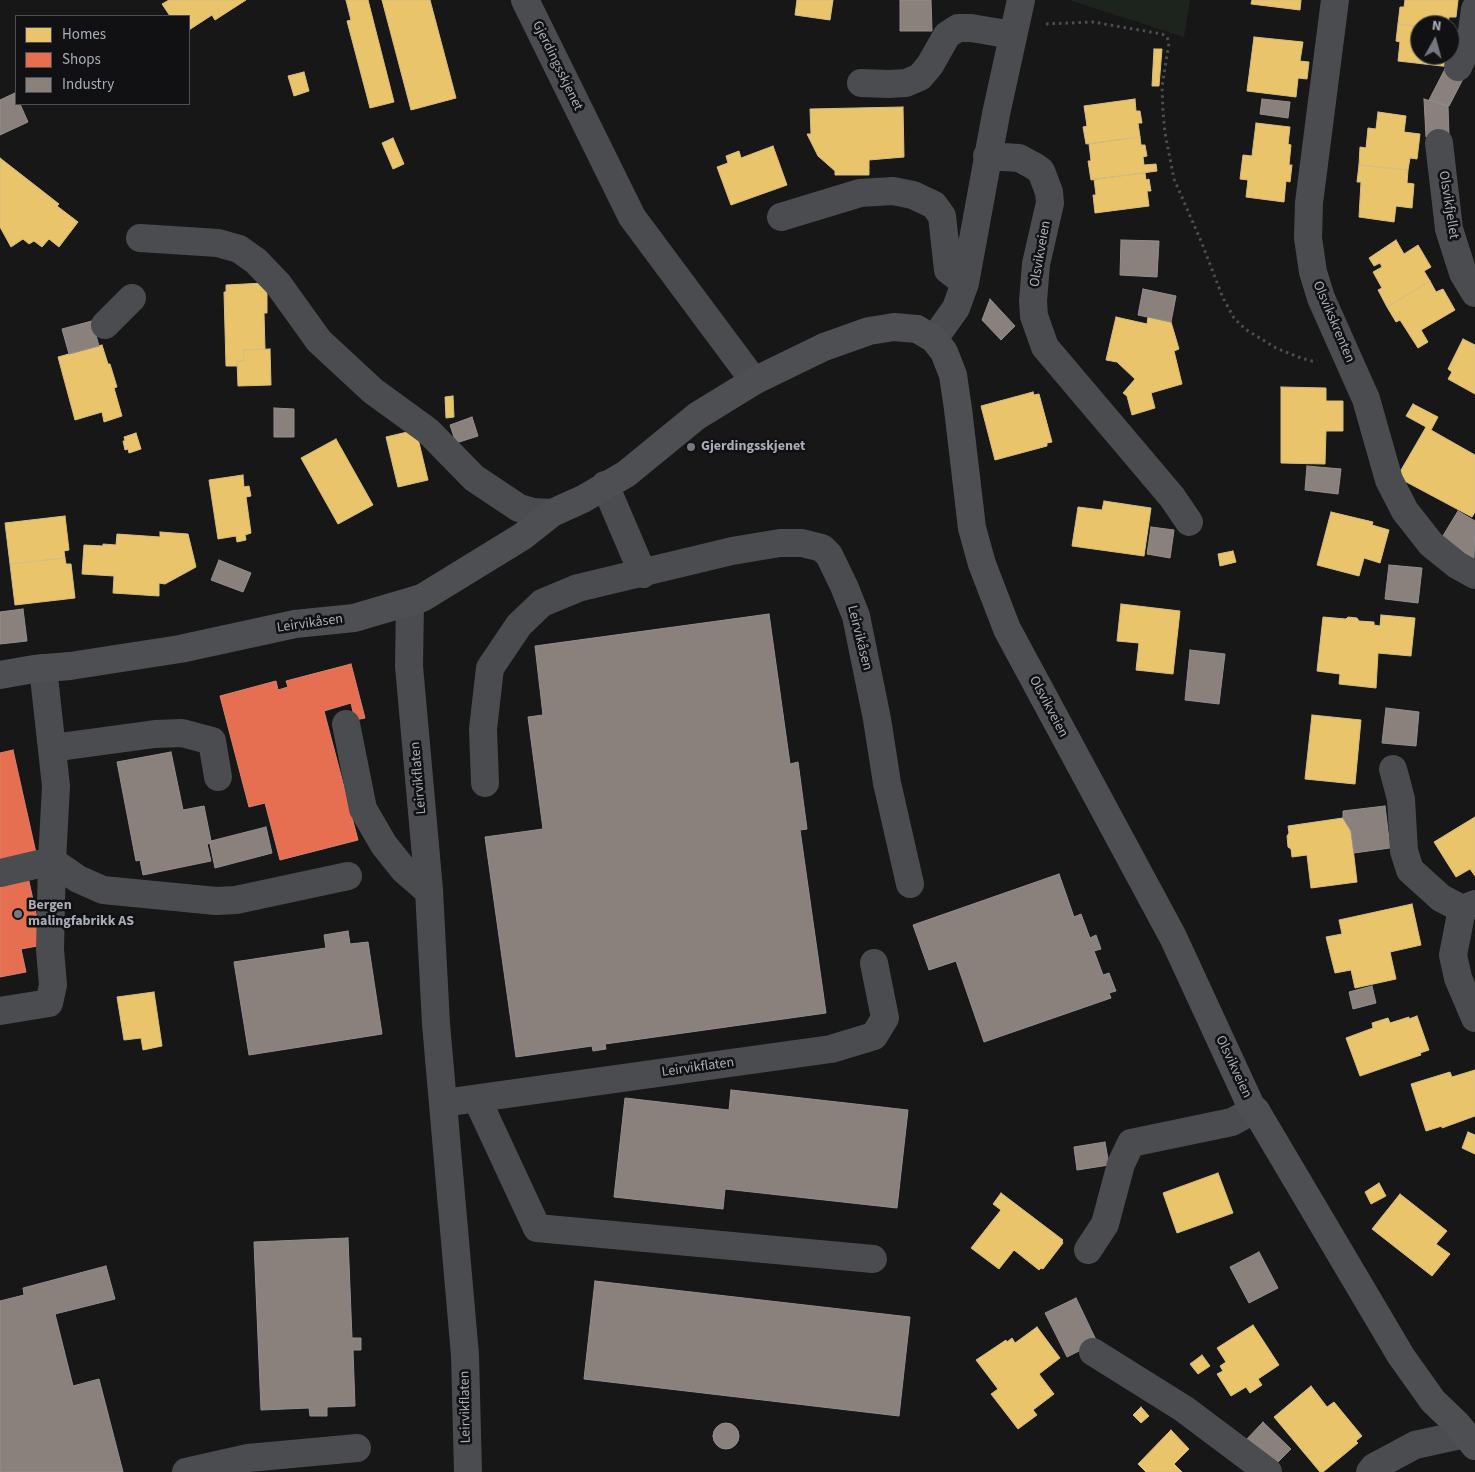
<!DOCTYPE html>
<meta charset="utf-8">
<style>
body{margin:0}
#map{position:relative;width:1475px;height:1472px;overflow:hidden;background:#171717;font-family:"Source Sans 3",sans-serif}
canvas{display:block}
.legend{position:absolute;left:15px;top:15px;width:175px;height:90px;box-sizing:border-box;background:#111113;border:1px solid #4d4f55;margin:0;padding:6px 9px;list-style:none;font-size:15px;color:#a8adb8}
.legend li{display:flex;align-items:center;gap:10px;height:25px}
.legend b{width:25px;border:1px solid #4d4f55}
.north{position:absolute;left:1410px;top:15px;width:50px;height:50px;box-sizing:border-box;background:#111113;border:1px solid #4d4f55;border-radius:50%;rotate:7deg;font-size:14px;font-weight:700;line-height:20px;text-align:center;color:#a8adb8}
.north::after{content:'';display:block;margin:auto;width:18px;height:22px;background:#757880;clip-path:polygon(50% 0,100% 100%,50% 72%,0 100%)}
</style>
<div id="map">
<canvas width="1475" height="1472"></canvas>
<ul class="legend">
<li><b style="height:14px;background:#e9c46a"></b>Homes</li>
<li><b style="height:14px;background:#e76f51"></b>Shops</li>
<li><b style="height:14px;background:#8a817c"></b>Industry</li>
</ul>
<div class="north">N</div>
</div>
<script>
const c = document.querySelector('canvas').getContext('2d');
c.lineJoin = 'round';
function paint(path, color) { c.fillStyle = color; c.fill(path, 'evenodd'); }
const shape = rows => new Path2D(rows.map(r => 'M' + r).join(''));
function trace(path, color, width, dash) { c.strokeStyle = color; c.lineWidth = width; c.lineCap = dash ? 'butt' : 'round'; c.setLineDash(dash || []); c.stroke(path); }
function drawText(font, color, halo, rows, align = 'center') {
  c.font = font + ' "Source Sans 3",sans-serif'; c.lineWidth = 5; c.setLineDash([]); c.textBaseline = 'middle'; c.strokeStyle = halo; c.fillStyle = color; for (const [text, x, y, turn = 0] of rows) {
    c.save(); c.translate(x, y); c.rotate((+turn || 0) * Math.PI / 180); c.textAlign = isNaN(turn) ? turn : align; if (halo) c.strokeText(text, 0, 0); c.fillText(text, 0, 0); c.restore();
  }
}
paint(shape([
 [1069,0,1190,0,1184,37]
]), '#1d241e');
const homes = shape([
 [169,0,246,0,215,20,212,15,189,30,189,16,170,16,162,4,169,0],
 [346,0,368,0,394,102,370,108,347,21,351,20,346,0],
 [382,0,430,0,456,98,411,110,382,0],
 [797,0,833,0,830,20,795,15,797,0],
 [1252,0,1301,0,1300,10,1251,4,1252,0],
 [1405,0,1458,0,1456,17,1449,17,1448,25,1420,25,1420,27,1398,24,1400,7,1404,7,1405,0],
 [1398,24,1420,27,1420,55,1450,55,1450,42,1453,43,1451,67,1398,61,1400,42,1396,41,1398,24],
 [1254,37,1303,42,1300,61,1309,62,1307,79,1298,78,1296,97,1247,91,1254,37],
 [1154,49,1162,49,1159,86,1152,86,1154,49],
 [304,72,309,91,294,96,288,76,304,72],
 [1135,99,1136,111,1140,111,1142,123,1138,123,1140,137,1086,144,1083,127,1087,126,1084,106,1135,99],
 [903,107,904,157,869,160,869,175,835,175,835,171,818,156,807,134,811,134,810,109,903,107],
 [1378,112,1406,116,1404,132,1420,134,1417,159,1410,158,1408,170,1359,165,1360,147,1366,148,1368,128,1376,129,1378,112],
 [1256,123,1290,127,1288,144,1291,145,1289,165,1292,165,1290,182,1286,181,1284,202,1246,197,1248,180,1240,179,1243,155,1252,156,1256,123],
 [1140,137,1141,145,1145,145,1147,156,1143,157,1144,165,1156,164,1157,171,1091,180,1088,161,1091,161,1089,144,1140,137],
 [393,138,404,164,393,169,382,143,393,138],
 [773,146,787,185,731,205,717,167,728,163,726,156,739,151,741,158,773,146],
 [0,158,59,204,57,206,78,222,59,247,49,239,42,247,34,241,29,244,23,239,11,247,0,227,0,158],
 [1359,165,1408,170,1407,183,1414,184,1412,208,1396,206,1394,222,1359,217,1361,182,1357,182,1359,165],
 [1145,173,1146,180,1149,179,1151,191,1147,191,1149,206,1095,213,1093,195,1096,195,1094,179,1145,173],
 [1396,240,1404,254,1418,245,1431,267,1424,271,1430,281,1387,307,1378,290,1382,288,1373,272,1382,267,1380,263,1374,266,1369,258,1396,240],
 [1430,281,1436,292,1443,289,1455,310,1421,330,1428,342,1418,348,1400,320,1396,322,1387,307,1430,281],
 [264,283,267,286,267,313,264,313,265,349,243,350,244,361,237,361,237,366,226,366,224,292,226,292,226,285,264,283],
 [1116,317,1147,324,1148,317,1171,322,1179,349,1174,351,1182,384,1151,393,1155,408,1132,415,1127,396,1123,393,1135,379,1117,362,1106,360,1116,317],
 [1463,339,1475,345,1475,394,1448,379,1452,372,1448,369,1463,339],
 [102,345,108,364,110,364,117,387,114,388,122,416,104,422,102,412,75,420,58,357,102,345],
 [270,349,271,385,238,386,237,361,244,361,243,350,270,349],
 [1281,387,1326,388,1326,401,1343,401,1343,431,1326,431,1325,464,1281,463,1281,387],
 [1033,392,1034,395,1039,394,1052,442,1047,443,1047,446,995,460,981,406,1033,392],
 [453,396,454,417,446,418,445,397,453,396],
 [1413,404,1438,417,1431,430,1475,455,1475,512,1472,517,1397,477,1426,427,1406,416,1413,404],
 [416,430,428,480,398,487,386,437,416,430],
 [136,433,141,449,129,453,128,449,125,450,123,441,125,441,124,437,136,433],
 [336,439,373,505,338,524,301,458,336,439],
 [243,475,244,487,249,486,251,496,246,497,251,533,245,535,246,540,237,542,236,536,218,539,209,480,243,475],
 [1104,501,1151,508,1144,556,1072,546,1078,507,1102,510,1104,501],
 [1331,512,1373,522,1372,525,1389,530,1380,563,1364,558,1359,576,1317,565,1331,512],
 [65,516,69,550,64,551,65,558,10,564,5,523,65,516],
 [160,532,188,534,196,567,165,584,159,583,159,596,113,593,114,576,82,574,84,545,103,546,103,544,116,545,117,534,160,537,160,532],
 [1233,551,1236,562,1220,566,1218,554,1233,551],
 [65,558,66,564,71,564,75,598,15,605,10,564,65,558],
 [1121,604,1180,611,1173,674,1136,670,1139,643,1117,641,1121,604],
 [1381,615,1415,618,1411,656,1378,653,1376,688,1339,684,1340,674,1317,671,1323,617,1346,619,1348,617,1357,618,1359,621,1374,622,1374,625,1380,626,1381,615],
 [1312,715,1361,720,1355,784,1305,779,1312,715],
 [1475,817,1475,876,1470,869,1456,877,1434,842,1475,817],
 [1343,818,1351,831,1357,882,1311,888,1307,855,1292,857,1291,849,1288,847,1287,836,1289,833,1288,826,1343,818],
 [1412,904,1421,945,1390,952,1396,979,1355,988,1351,970,1335,973,1326,937,1342,934,1339,920,1412,904],
 [154,992,162,1046,143,1050,141,1038,124,1040,117,997,154,992],
 [1417,1016,1429,1050,1420,1053,1421,1055,1360,1076,1346,1038,1373,1028,1372,1023,1388,1018,1390,1023,1409,1017,1409,1019,1417,1016],
 [1475,1070,1475,1116,1442,1128,1442,1126,1426,1131,1411,1084,1450,1072,1452,1077,1475,1070],
 [1468,1132,1475,1135,1475,1154,1462,1148,1468,1132],
 [1218,1173,1233,1213,1177,1233,1163,1193,1218,1173],
 [1379,1183,1386,1196,1371,1204,1365,1192,1379,1183],
 [1001,1193,1063,1240,1062,1241,1063,1243,1043,1269,1041,1268,1039,1270,1014,1250,999,1269,971,1248,1001,1210,993,1204,1001,1193],
 [1400,1194,1447,1231,1436,1244,1450,1254,1432,1276,1372,1229,1400,1194],
 [1253,1325,1279,1365,1258,1379,1262,1385,1250,1393,1246,1387,1231,1396,1217,1374,1223,1371,1220,1366,1226,1362,1217,1348,1253,1325],
 [1037,1327,1060,1358,1039,1374,1054,1394,1033,1410,1037,1415,1018,1429,991,1394,998,1389,976,1360,1006,1340,1007,1342,1012,1338,1015,1343,1037,1327],
 [1202,1355,1210,1366,1198,1374,1190,1364,1202,1355],
 [1311,1386,1327,1407,1334,1402,1362,1436,1356,1441,1358,1443,1323,1472,1320,1472,1274,1417,1311,1386],
 [1141,1407,1149,1416,1141,1423,1133,1415,1141,1407],
 [1171,1430,1189,1449,1174,1464,1182,1472,1146,1472,1138,1464,1171,1430]
]);
paint(homes, '#e9c46a');
trace(homes, '#d6bd81', 1);
const shops = shape([
 [351,664,365,718,355,720,351,703,324,711,358,840,280,860,265,803,249,807,220,696,276,681,278,690,288,687,286,681,351,664],
 [13,750,36,853,0,861,0,753,13,750],
 [28,877,43,945,21,949,26,972,0,977,0,883,28,877]
]);
paint(shops, '#e76f51');
trace(shops, '#d48270', 1);
const industry = shape([
 [900,0,931,0,932,31,900,31,900,0],
 [1446,67,1464,77,1449,106,1429,100,1446,67],
 [15,93,16,104,20,104,28,122,0,135,0,100,15,93],
 [1262,99,1290,102,1288,118,1260,114,1262,99],
 [1424,99,1448,106,1449,136,1426,137,1424,99],
 [1121,240,1159,241,1157,277,1120,275,1121,240],
 [1143,289,1176,296,1171,322,1138,315,1143,289],
 [990,299,1015,326,1001,340,982,320,990,299],
 [92,321,99,346,69,354,62,329,92,321],
 [274,408,294,409,294,437,274,437,274,408],
 [472,417,478,436,456,443,450,425,472,417],
 [1307,466,1341,469,1338,494,1305,490,1307,466],
 [1458,511,1475,521,1474,559,1441,539,1458,511],
 [1151,527,1174,530,1170,558,1147,554,1151,527],
 [219,560,251,573,243,592,211,580,219,560],
 [1389,565,1422,568,1418,603,1385,599,1389,565],
 [23,609,27,641,0,644,0,612,23,609],
 [769,614,790,764,798,762,807,829,800,830,826,1013,605,1044,606,1049,593,1051,592,1046,516,1057,485,837,543,829,528,717,543,715,535,646,769,614],
 [1190,650,1225,654,1219,704,1185,700,1190,650],
 [1386,708,1419,712,1416,746,1382,743,1386,708],
 [171,752,183,810,204,806,211,841,211,843,207,844,211,861,143,875,140,860,136,861,117,762,171,752],
 [1385,806,1390,848,1354,853,1351,831,1343,818,1343,811,1385,806],
 [266,827,272,853,215,868,210,844,211,841,266,827],
 [1059,874,1074,917,1081,914,1090,938,1096,935,1101,949,1094,951,1103,975,1109,973,1116,991,1109,993,1111,998,984,1042,956,961,929,970,913,925,1059,874],
 [348,931,350,944,368,942,382,1034,249,1055,234,962,326,948,324,935,348,931],
 [1372,986,1376,1003,1353,1009,1349,992,1372,986],
 [731,1090,908,1110,897,1208,725,1189,723,1209,614,1197,625,1098,729,1110,731,1090],
 [1105,1142,1109,1165,1077,1170,1074,1147,1105,1142],
 [348,1238,352,1338,361,1338,361,1350,353,1350,355,1406,327,1407,327,1416,310,1416,309,1408,261,1410,254,1242,348,1238],
 [1259,1252,1278,1288,1249,1303,1230,1267,1259,1252],
 [106,1266,115,1299,55,1314,73,1386,99,1379,123,1472,0,1472,0,1301,24,1295,23,1288,106,1266],
 [595,1281,910,1317,899,1416,584,1379,595,1281],
 [1076,1298,1097,1342,1067,1357,1045,1313,1076,1298],
 [1263,1422,1291,1449,1272,1468,1244,1442,1263,1422],
 '713 1436a13 13 0 1 1 26 0a13 13 0 1 1-26 0Z'
]);
paint(industry, '#8a817c');
trace(industry, '#938e8e', 1);
trace(shape([
 [1046,24,1093,22,1162,34,1167,37,1169,43,1162,86,1163,112,1165,133,1174,179,1201,241,1223,298,1234,318,1245,329,1276,348,1301,358,1312,361,1317,360]
]), '#4d4e52', 3, [2.5, 4]);
trace(shape([
 [525,0,632,217,754,381],
 [1335,0,1309,203,1308,238,1313,272,1321,298,1366,399,1389,480,1405,511,1431,544,1457,565,1475,575],
 [1458,67,1471,39,1475,9],
 [861,83,889,84,906,83,920,77,930,65,947,35,958,28,971,28,1013,35],
 [1439,143,1449,229,1463,273,1475,293],
 [987,156,1019,158,1034,166,1041,171,1049,192,1050,203,1036,264,1033,301,1034,316,1045,347,1172,497,1189,522],
 [781,217,860,193,893,191,913,195,934,205,942,216,948,270,965,283],
 [140,238,218,243,239,249,256,261,278,284,319,341,373,391,428,431,474,478,519,508,533,512,552,513],
 [105,325,132,298],
 [934,339,956,308,965,283,996,114,1021,0],
 [605,485,643,574],
 [410,602,409,666,429,890,436,1024,465,1355,468,1472],
 [43,668,56,786,52,861,78,879,103,890,216,901,236,900,348,876],
 [346,724,363,809,384,845,404,870,427,890,429,890],
 [52,748,155,734,182,733,212,741,218,777],
 [1393,769,1401,799,1404,851,1410,870,1441,898,1462,909,1475,904],
 [485,783,483,729,490,668,519,625,542,603,578,588,732,551,780,543,802,543,822,548,829,555,844,586,856,616,877,719,887,783,910,884],
 [0,873,52,861,50,950,53,985,49,1003,0,1011],
 [1462,909,1453,955,1458,978,1475,1018],
 [477,1099,537,1228,873,1259],
 [443,1103,831,1049,874,1036,885,1018,874,963],
 [1088,1250,1105,1224,1121,1164,1131,1143,1232,1122,1252,1111,1256,1111],
 [1093,1352,1184,1409,1268,1472],
 [186,1472,248,1458,357,1448],
 [1370,1472,1374,1467,1415,1445,1465,1434]
]), '#4b4c50', 28);
trace(shape([
 [0,675,34,669,70,666,180,649,295,624,354,618,422,598,523,536,552,513,583,499,626,474,697,416,754,381,824,347,869,331,894,327,917,329,934,339,944,352,953,375,958,409,972,528,982,564,1007,629,1173,937,1251,1106,1256,1111,1401,1356,1433,1401,1456,1423,1475,1446]
]), '#4d4f52', 28);
for (const [x, y, r, color] of [
 [691,447,5,"#757880"],
 [18,914,5,"#757880"]
]) { const dot = new Path2D(); dot.arc(x, y, r, 0, 2 * Math.PI); c.fillStyle = color; c.fill(dot); trace(dot, '#111113', 2); }
drawText('14px', '#a8adb8', '#111113', [
 ["Gjerdingsskjenet",557,66,64],
 ["Olsvikfjellet",1448,205,81],
 ["Olsvikveien",1041,254,-80],
 ["Olsvikskrenten",1333,322,67],
 ["Leirvikåsen",310,624,-8],
 ["Leirvikåsen",859,638,76],
 ["Olsvikveien",1048,707,62],
 ["Leirvikflaten",419,778,-95],
 ["Olsvikveien",1233,1067,65],
 ["Leirvikflaten",698,1068,-8],
 ["Leirvikflaten",466,1407,-91]
]);
drawText('bold 14px', '#a8adb8', '#111113', [
 ["Gjerdingsskjenet",701,447],
 ["Bergen",28,906],
 ["malingfabrikk AS",28,922]
], 'left');
</script>
